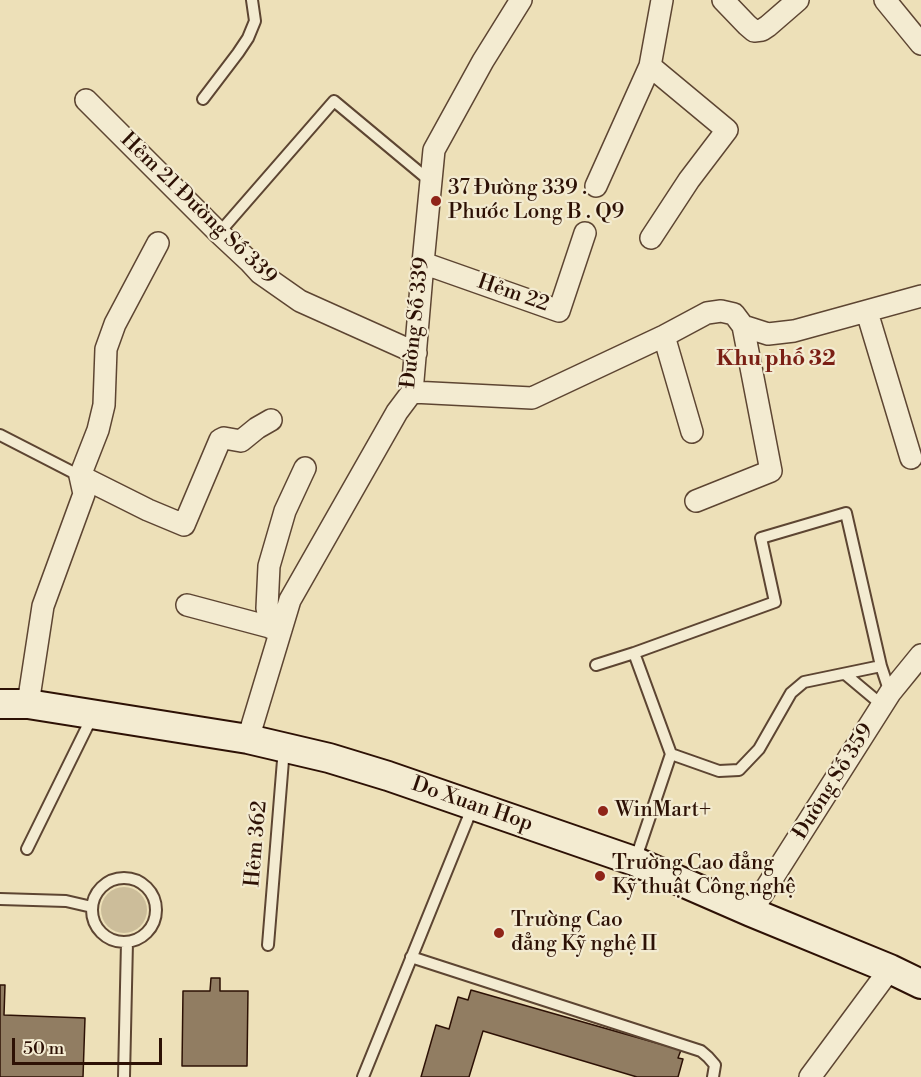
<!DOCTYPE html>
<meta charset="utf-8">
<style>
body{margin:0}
#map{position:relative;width:921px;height:1077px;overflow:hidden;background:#ede0b8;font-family:"Libre Bodoni",serif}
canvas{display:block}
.scale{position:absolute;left:12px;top:1038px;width:150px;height:27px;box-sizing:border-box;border:3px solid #2d1105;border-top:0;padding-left:8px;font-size:18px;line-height:21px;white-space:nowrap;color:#2d1105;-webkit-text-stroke:4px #f3ebd1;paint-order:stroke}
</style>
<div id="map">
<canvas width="921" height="1077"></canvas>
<div class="scale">50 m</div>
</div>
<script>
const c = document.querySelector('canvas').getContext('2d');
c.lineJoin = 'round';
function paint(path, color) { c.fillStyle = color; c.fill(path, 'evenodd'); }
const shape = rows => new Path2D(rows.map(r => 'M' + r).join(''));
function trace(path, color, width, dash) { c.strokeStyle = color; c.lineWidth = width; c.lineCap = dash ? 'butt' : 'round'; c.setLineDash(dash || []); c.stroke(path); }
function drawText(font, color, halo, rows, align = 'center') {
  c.font = font + ' "Libre Bodoni",serif'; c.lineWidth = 4.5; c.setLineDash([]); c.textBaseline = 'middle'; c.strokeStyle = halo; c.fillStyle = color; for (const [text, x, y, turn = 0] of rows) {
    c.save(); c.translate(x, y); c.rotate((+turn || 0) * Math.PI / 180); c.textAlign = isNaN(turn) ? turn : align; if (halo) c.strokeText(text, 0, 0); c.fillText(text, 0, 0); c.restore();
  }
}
paint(shape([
 '101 910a23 23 0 1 1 46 0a23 23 0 1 1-46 0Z'
]), '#ccbd9a');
const building = shape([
 [211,978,220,978,220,991,248,991,247,1066,182,1066,183,991,210,991,211,978],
 [0,985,5,985,4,1015,85,1018,83,1077,0,1077,0,985],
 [471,990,681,1050,678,1058,683,1059,678,1077,637,1077,483,1031,469,1077,421,1077,436,1025,449,1029,458,997,468,1000,471,990]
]);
paint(building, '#917d62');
trace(building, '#2d1105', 1.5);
const service = shape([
 [203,99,238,53,248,38,255,21,252,0],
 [219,233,334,101,430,181],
 [0,435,80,476],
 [634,653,671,754,635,861],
 [596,665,634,653,775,602,761,538,846,513,881,666],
 [845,674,882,705],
 [671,754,719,771,739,770,759,749,791,693,804,682,881,666,890,693],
 [27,849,93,715],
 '92 910a32 32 0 1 1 64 0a32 32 0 1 1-64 0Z',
 [0,899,66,901,92,907],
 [268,945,284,748],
 [411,957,701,1051,708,1057,715,1065,713,1077],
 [124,1077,127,942],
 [363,1077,473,806]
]);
const minor = shape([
 [723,0,747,25,754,31,762,30,768,26,798,0],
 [885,0,921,44],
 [650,66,727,130,689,180,651,238],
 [86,100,219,233,249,261,260,273,300,301,416,353],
 [596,186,650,66,662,0],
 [423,263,559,311,585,233],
 [867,312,911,458],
 [664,336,692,432],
 [412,392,532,398,664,336,707,313,721,311,734,314,743,326,768,334,794,331,921,296],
 [80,476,148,510,184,525,220,440,224,438,241,441,257,428,271,420],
 [80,476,98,430,104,405,106,349,115,324,158,243],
 [696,501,771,471,743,326],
 [187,605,281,630],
 [271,628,267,608,269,566,285,511,305,468],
 [28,704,43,606,84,494,80,476],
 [248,739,290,600,397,412,412,392,423,263,434,150,483,61,521,0],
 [751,912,890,693,921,655],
 [810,1077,890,969]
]);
const secondary = shape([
 [0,704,28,704,248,739,329,758,388,776,634,861,751,912,890,969,921,984]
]);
trace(service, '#5d4532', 14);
trace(minor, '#5d4532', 24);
trace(secondary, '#2d1105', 32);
trace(service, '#f3ebd1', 10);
trace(minor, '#f3ebd1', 21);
trace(secondary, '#f3ebd1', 28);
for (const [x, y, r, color] of [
 [436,201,6,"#8f2418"],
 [603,811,6,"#8f2418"],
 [600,876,6,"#8f2418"],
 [499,933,6,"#8f2418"]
]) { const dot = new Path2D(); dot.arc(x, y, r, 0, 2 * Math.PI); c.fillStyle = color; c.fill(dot); trace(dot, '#f3ebd1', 2); }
drawText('21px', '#2d1105', '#f3ebd1', [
 ["37 Đường 339 .",448,189],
 ["Phước Long B . Q9",448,213],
 ["WinMart+",615,811],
 ["Trường Cao đẳng",612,864],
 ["Kỹ thuật Công nghệ",612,888],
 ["Trường Cao",511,921],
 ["đẳng Kỹ nghệ II",511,945]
], 'left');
drawText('21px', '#2d1105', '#f3ebd1', [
 ["Hẻm 21 Đường Số 339",198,209,44],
 ["Hẻm 22",513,294,19],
 ["Đường Số 339",416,323,-84],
 ["Đường Số 359",834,782,-58],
 ["Do Xuan Hop",472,805,19],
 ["Hẻm 362",257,844,-85]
]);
drawText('bold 22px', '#7a1f14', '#f3ebd1', [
 ["Khu phố 32",776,360]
]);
</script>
